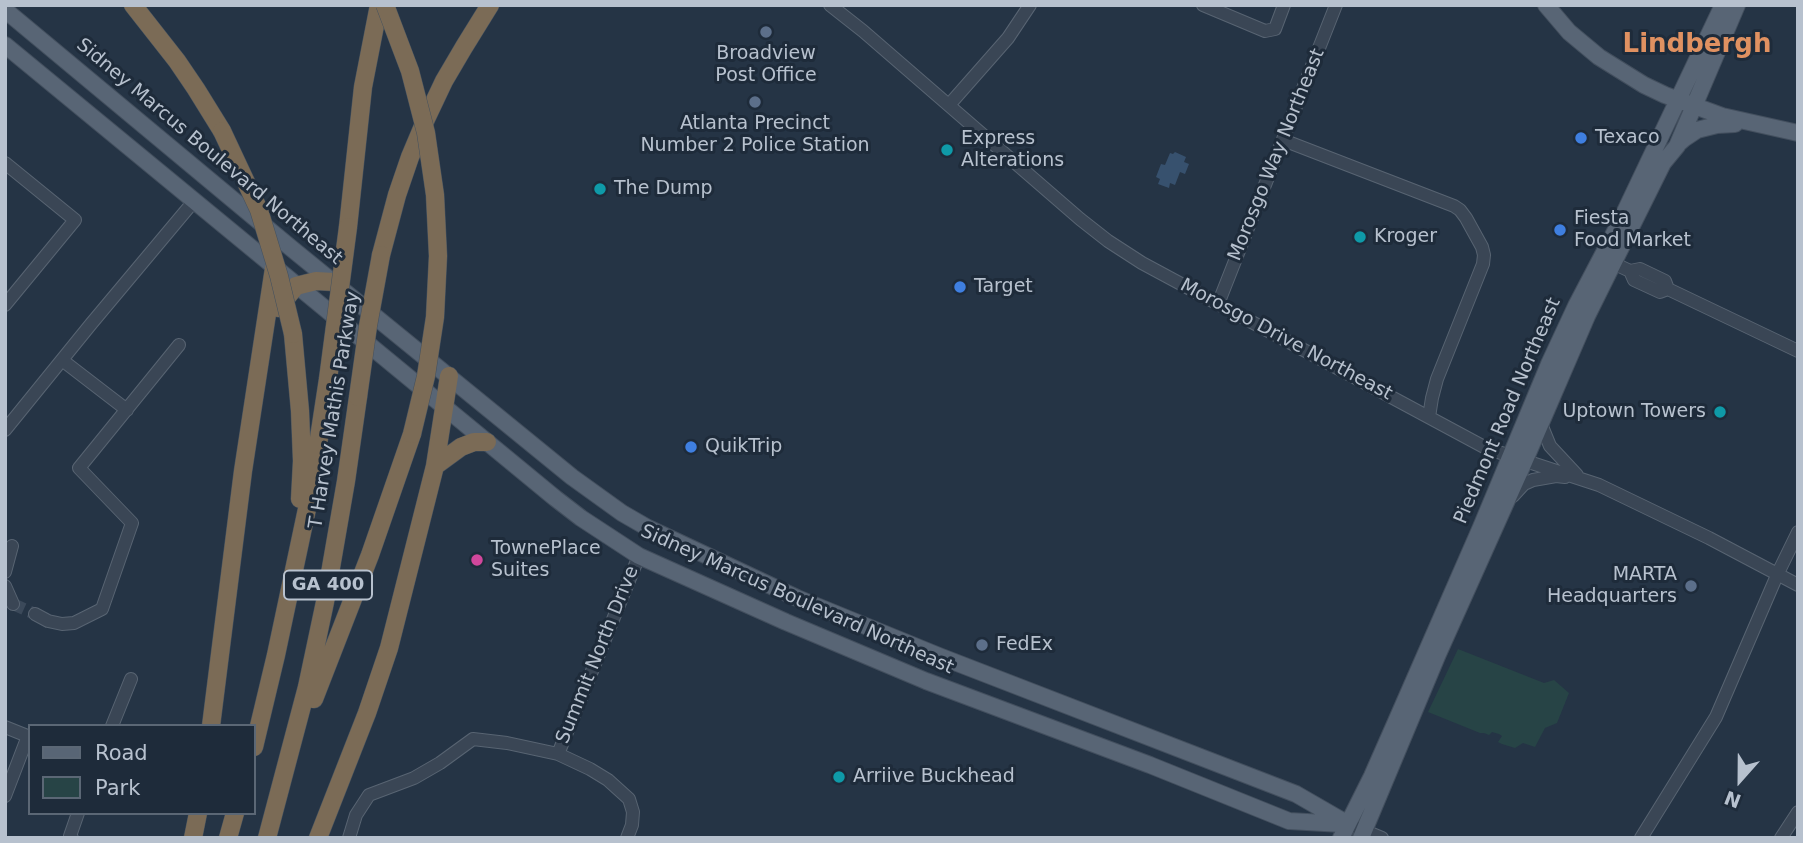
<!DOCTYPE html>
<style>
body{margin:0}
#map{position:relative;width:1803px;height:843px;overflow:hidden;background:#253445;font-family:"DejaVu Sans",sans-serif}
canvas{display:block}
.frame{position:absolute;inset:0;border:7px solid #b7c1ce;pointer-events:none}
.legend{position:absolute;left:28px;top:724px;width:228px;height:91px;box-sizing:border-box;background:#1e2b3a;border:2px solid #5b6775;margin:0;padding:9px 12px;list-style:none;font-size:21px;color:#b7c1ce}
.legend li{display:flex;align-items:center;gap:14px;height:35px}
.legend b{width:35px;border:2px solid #5b6775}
.north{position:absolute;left:1705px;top:745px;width:70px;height:70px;-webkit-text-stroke:5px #1e2b3a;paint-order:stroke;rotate:201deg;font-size:19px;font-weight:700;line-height:28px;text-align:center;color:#b7c1ce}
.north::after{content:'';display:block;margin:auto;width:24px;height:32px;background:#b7c1ce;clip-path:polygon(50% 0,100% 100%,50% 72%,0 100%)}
</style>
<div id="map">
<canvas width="1803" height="843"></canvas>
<div class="frame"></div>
<ul class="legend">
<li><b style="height:9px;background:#586575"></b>Road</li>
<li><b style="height:19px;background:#274446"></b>Park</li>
</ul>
<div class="north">N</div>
</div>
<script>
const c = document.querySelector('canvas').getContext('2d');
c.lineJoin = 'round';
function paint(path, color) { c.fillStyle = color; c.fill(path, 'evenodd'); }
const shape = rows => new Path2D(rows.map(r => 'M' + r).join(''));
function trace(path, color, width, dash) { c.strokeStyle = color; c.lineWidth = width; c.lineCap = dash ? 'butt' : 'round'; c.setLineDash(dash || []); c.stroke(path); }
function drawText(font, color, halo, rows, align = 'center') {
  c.font = font + ' "DejaVu Sans",sans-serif'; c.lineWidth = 6; c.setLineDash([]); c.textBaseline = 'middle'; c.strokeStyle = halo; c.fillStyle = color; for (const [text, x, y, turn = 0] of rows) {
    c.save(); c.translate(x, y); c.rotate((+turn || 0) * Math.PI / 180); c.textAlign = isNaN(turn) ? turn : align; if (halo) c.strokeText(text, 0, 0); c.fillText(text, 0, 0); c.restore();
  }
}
paint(shape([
 [1458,649,1544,683,1554,680,1569,693,1557,723,1545,728,1535,747,1523,743,1515,748,1502,744,1498,742,1502,736,1499,734,1492,732,1489,735,1484,733,1480,733,1428,712]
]), '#274446');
paint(shape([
 [1175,152,1186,157,1184,162,1189,164,1185,174,1180,172,1175,185,1170,183,1169,188,1158,184,1160,179,1156,177,1161,164,1165,165,1170,153,1173,154]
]), '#37516e');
trace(shape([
 [13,604,35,614]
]), '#3b495a', 12, [12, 6]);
const minor = shape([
 [830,5,863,31,1080,219,1108,241,1142,263,1486,448,1599,485,1709,538,1798,585],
 [1203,5,1265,31,1275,29,1284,5],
 [949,105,1008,38,1030,5],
 [1283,140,1454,206,1460,210,1466,218,1482,247,1484,255,1483,264,1437,379,1432,398,1429,417],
 [5,163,75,220,5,305],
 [1613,263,1630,271,1640,269,1665,281,1668,289,1798,351],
 [1630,271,1634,280,1660,292,1668,289],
 [1218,304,1336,5],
 [62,360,127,410],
 [1541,424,1550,446,1577,475],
 [5,430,91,324,194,201],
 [1513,496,1524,484,1533,480,1556,476,1565,477],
 [5,572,12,546],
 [5,586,13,604],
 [35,614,48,621,62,624,74,623,102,609,132,523,79,468,179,345],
 [112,726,131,679],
 [5,727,30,737],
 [558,754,639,556],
 [5,796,28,736],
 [1358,828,1382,838],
 [72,838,70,836,78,813],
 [349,838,356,815,369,795,414,778,440,763,473,739,507,743,558,754,590,769,608,780,629,799,633,812,632,825,627,838],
 [1641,838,1716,717,1778,573,1798,532],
 [1781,838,1798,812]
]);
const major = shape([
 [1546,5,1569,32,1599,57,1644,85,1665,95,1722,116,1798,133],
 [5,10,291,248,572,477,622,513,648,528,797,598,939,656,1296,794,1348,824],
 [5,45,555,498,581,518,639,556,786,622,926,681,1150,765,1289,821,1342,824],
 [1678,144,1685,138,1697,130,1717,125,1735,124],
 [1341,838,1372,776,1398,717,1481,527,1549,364,1576,306,1620,222,1723,5],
 [1361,838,1438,654,1525,460,1587,316,1663,163,1677,146,1737,5]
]);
const highway = shape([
 [133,5,177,61,196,89,222,131],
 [348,227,363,87,379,5],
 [381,255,397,195,410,157,426,119,444,81,464,47,490,5],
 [278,308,296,286,316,281,334,282],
 [293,334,300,411,302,461,300,499],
 [435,466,461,447,474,442,487,442],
 [314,699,370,555,412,434],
 [211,726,243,471,274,268],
 [254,747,276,655,311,490,328,379],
 [193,838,198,813],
 [228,838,235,813],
 [267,838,307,687,325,602,346,481,358,397],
 [318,838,367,713,389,648,435,466,449,376]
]);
trace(minor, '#586472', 14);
trace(major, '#434f5e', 18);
trace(highway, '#44515f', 19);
trace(minor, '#3a4655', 12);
trace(major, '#586575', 16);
trace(highway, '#7b6b56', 18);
const highwayBridge = shape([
 [385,5,410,71,426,133,435,195,438,256,435,317,426,376,412,434],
 [222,131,259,210,279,276,293,334],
 [328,379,348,227],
 [358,397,368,326,381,255]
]);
trace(highwayBridge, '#44515f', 19, []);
trace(highwayBridge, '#7b6b56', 18);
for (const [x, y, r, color] of [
 [766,32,7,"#5c6f8a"],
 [755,102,7,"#5c6f8a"],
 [1581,138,7,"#3f7fe0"],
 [947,150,7,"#0f9aa8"],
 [600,189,7,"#0f9aa8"],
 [1560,230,7,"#3f7fe0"],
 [1360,237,7,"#0f9aa8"],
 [960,287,7,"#3f7fe0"],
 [1720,412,7,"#0f9aa8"],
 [691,447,7,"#3f7fe0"],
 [477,560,7,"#d1479c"],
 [1691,586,7,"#5c6f8a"],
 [982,645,7,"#5c6f8a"],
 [839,777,7,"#0f9aa8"]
]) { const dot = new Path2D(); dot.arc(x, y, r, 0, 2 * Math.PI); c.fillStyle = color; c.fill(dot); trace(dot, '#1e2b3a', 2.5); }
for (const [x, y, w] of [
 [328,585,88]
]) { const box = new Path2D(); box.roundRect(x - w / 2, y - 14.5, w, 29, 5); c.fillStyle = '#1e2b3a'; c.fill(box); trace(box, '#b7c1ce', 2); }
drawText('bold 18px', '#b7c1ce', null, [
 ["GA 400",328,585]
]);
drawText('19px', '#b7c1ce', '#1e2b3a', [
 ["Broadview",766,54,"center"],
 ["Post Office",766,76,"center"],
 ["Atlanta Precinct",755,124,"center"],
 ["Number 2 Police Station",755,146,"center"],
 ["Texaco",1595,138],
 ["Express",961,139],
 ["Alterations",961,161],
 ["The Dump",614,189],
 ["Fiesta",1574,219],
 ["Food Market",1574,241],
 ["Kroger",1374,237],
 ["Target",974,287],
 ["Uptown Towers",1706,412,"right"],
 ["QuikTrip",705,447],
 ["TownePlace",491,549],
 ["Suites",491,571],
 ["MARTA",1677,575,"right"],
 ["Headquarters",1677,597,"right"],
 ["FedEx",996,645],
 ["Arriive Buckhead",853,777]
], 'left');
drawText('19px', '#b7c1ce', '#1e2b3a', [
 ["Sidney Marcus Boulevard Northeast",209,152,40],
 ["Morosgo Way Northeast",1277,155,-68],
 ["Morosgo Drive Northeast",1286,340,28],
 ["T Harvey Mathis Parkway",335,410,-81],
 ["Piedmont Road Northeast",1508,411,-67],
 ["Sidney Marcus Boulevard Northeast",797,600,24],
 ["Summit North Drive",598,655,-68]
]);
drawText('bold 26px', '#e09161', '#1e2b3a', [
 ["Lindbergh",1697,45]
]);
</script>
